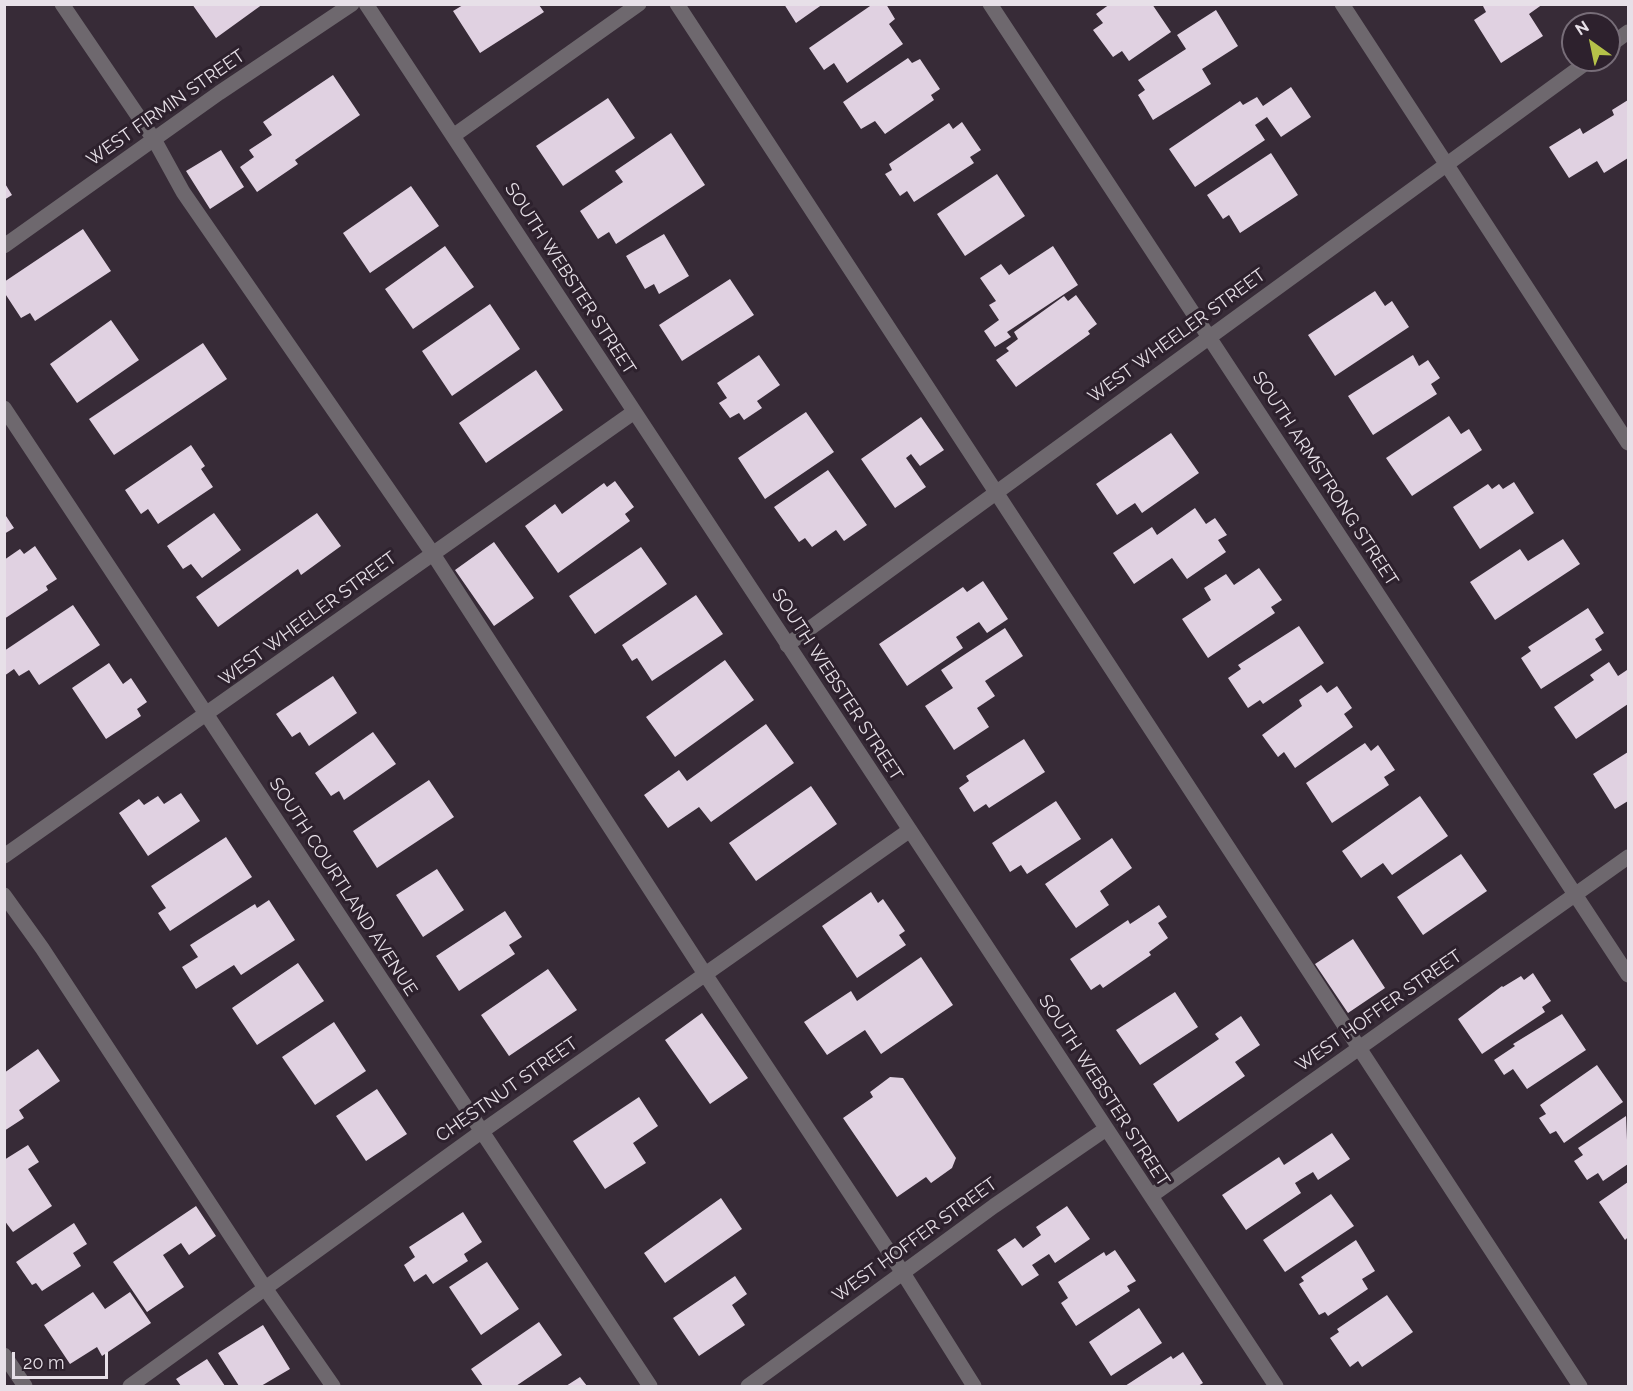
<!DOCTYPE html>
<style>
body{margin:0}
#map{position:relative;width:1633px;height:1391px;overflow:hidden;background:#372b37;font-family:Raleway,sans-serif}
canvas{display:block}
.frame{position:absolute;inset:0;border:6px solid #e7e0e8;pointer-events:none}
.north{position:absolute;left:1561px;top:12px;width:60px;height:60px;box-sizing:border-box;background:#2d212d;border:2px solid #776d78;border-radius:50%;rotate:327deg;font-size:16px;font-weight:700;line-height:24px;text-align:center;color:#e7e0e8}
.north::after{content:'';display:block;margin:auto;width:21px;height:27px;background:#b5c249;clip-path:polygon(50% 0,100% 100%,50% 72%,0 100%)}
.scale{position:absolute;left:12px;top:1352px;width:96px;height:27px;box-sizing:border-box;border:3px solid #e7e0e8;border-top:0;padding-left:8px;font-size:18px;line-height:21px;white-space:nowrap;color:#e7e0e8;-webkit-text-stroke:4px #2d212d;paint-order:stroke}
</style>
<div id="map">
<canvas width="1633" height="1391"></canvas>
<div class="frame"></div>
<div class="north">N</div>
<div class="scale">20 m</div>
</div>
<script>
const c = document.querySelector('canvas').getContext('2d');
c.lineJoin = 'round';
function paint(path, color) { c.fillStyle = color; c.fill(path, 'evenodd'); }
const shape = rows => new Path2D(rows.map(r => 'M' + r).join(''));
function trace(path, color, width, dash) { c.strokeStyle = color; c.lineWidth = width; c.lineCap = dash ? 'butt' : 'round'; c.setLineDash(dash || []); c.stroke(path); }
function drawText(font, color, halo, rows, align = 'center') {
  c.font = font + ' Raleway,sans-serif'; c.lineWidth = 6; c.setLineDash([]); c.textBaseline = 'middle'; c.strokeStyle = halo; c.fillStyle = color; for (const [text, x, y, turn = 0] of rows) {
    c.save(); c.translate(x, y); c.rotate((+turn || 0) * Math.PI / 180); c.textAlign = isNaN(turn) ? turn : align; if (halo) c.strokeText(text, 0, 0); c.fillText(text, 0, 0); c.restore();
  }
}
paint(shape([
 [192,4,263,4,216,38],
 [784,4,823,4,796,23],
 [873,4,886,4,895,19,889,24,903,44,847,83,834,63,824,70,809,48],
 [1110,4,1152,4,1171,32,1129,61,1122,51,1113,57,1093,30,1103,23,1096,14],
 [1482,4,1543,4,1529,14,1543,36,1501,63,1474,20,1486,12],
 [463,5,539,5,544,12,480,53,453,11],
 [1216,10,1238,46,1202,69,1211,84,1153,120,1138,95,1145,90,1138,80,1186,49,1177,35],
 [908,58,912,63,920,59,940,89,931,95,934,100,885,134,875,121,861,129,843,102],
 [333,75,360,115,295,160,298,164,257,192,240,167,254,157,249,150,272,135,263,122],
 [1291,87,1311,117,1281,137,1267,117,1255,125,1265,140,1195,187,1169,149,1240,101,1243,105,1257,97,1263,106],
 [608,98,635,138,563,186,536,146],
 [1628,100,1628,158,1604,173,1597,161,1569,178,1549,147,1580,128,1583,134,1614,115,1612,110],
 [962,122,981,150,970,157,974,163,914,202,907,191,900,196,885,174,892,170,889,164,949,123,953,129],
 [671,133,705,185,616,244,609,232,598,239,580,211,623,182,615,171],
 [221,150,244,187,210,209,186,171],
 [1271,153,1298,195,1240,233,1229,215,1223,219,1207,195],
 [997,174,1025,216,965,256,937,214],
 [4,182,12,195,4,200],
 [411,186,439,226,370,273,343,233],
 [83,229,111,271,35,321,30,313,21,318,4,292,4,282],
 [664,234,689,276,659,294,654,284,645,289,626,256],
 [445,246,474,287,413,329,385,289],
 [1053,246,1078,285,1007,332,1011,337,995,347,984,331,999,320,989,305,996,301,980,278,1001,264,1009,275],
 [730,279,754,315,682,361,659,325],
 [1375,291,1385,306,1392,301,1409,327,1335,376,1308,335],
 [1076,295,1097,324,1088,331,1090,334,1016,387,996,360,1009,351,1006,348,1018,339,1014,332,1064,296,1068,301],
 [490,304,520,349,452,396,422,351],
 [111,320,139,360,77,403,50,364],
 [203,343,227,379,114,455,89,419],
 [759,355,780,385,757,401,762,408,744,420,739,413,730,418,719,403,727,398,717,383],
 [1413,355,1419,366,1428,360,1440,378,1431,384,1437,394,1373,435,1348,396],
 [536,370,563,410,486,463,459,423],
 [806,412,834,452,765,499,738,458],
 [1449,416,1461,434,1469,429,1482,450,1412,496,1386,458],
 [921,417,944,450,920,466,911,454,906,458,926,487,895,508,861,459],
 [1171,433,1199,473,1142,513,1135,503,1117,515,1096,484],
 [191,445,205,466,201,469,213,487,158,524,148,509,141,514,125,490],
 [828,470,867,525,844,541,836,530,812,547,805,538,799,542,774,507],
 [615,481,634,507,625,514,630,521,558,573,525,526,555,504,562,514,604,483,607,487],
 [1514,482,1534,513,1480,549,1453,507,1488,484,1492,489,1499,484,1503,489],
 [1195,508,1206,524,1215,518,1227,535,1218,540,1226,552,1187,579,1172,558,1134,584,1113,553,1152,527,1157,535],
 [4,513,14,528,4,534],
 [214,513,241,550,202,578,191,564,183,569,167,546],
 [317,513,341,546,301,575,298,569,218,627,196,597],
 [1563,539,1580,564,1495,620,1470,582,1520,549,1528,561],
 [494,542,534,598,494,626,455,570],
 [35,546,57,579,46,586,48,590,4,619,4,560,20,549,24,554],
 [641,547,667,584,595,634,569,596],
 [1259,568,1282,600,1271,607,1275,613,1208,658,1182,619,1211,600,1204,588,1226,574,1234,585],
 [983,581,1008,619,987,633,979,622,956,637,963,648,907,686,879,644,963,587,967,592],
 [696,595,723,634,652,681,637,658,632,661,622,645],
 [73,605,100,645,39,685,29,670,19,676,14,669,4,676,4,651],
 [1588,608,1604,633,1595,639,1602,650,1541,689,1521,658,1531,651,1528,647],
 [1299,626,1324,663,1263,704,1260,700,1248,708,1228,678,1241,669,1238,665],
 [1005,628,1023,656,985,681,995,696,977,708,989,727,954,750,925,706,953,688,941,670],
 [725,660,754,700,675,757,646,717],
 [1609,662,1618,676,1627,670,1628,672,1628,704,1576,739,1554,707,1594,680,1590,675],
 [109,663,123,684,131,678,147,702,137,709,141,716,106,739,72,688],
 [333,676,357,713,309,746,300,732,292,737,276,714],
 [1321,685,1327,693,1337,686,1352,708,1344,714,1353,727,1295,768,1284,752,1278,757,1262,735,1302,706,1299,700],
 [766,724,794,763,711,822,699,807,668,828,644,795,679,770,687,781],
 [373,732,396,764,344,800,339,791,331,796,315,773],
 [1024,739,1045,772,989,808,986,804,974,812,959,788,969,781,966,776],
 [1365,743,1371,751,1378,745,1395,770,1384,777,1389,785,1332,823,1306,783],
 [1628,752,1628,801,1615,809,1593,774],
 [429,780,454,817,377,868,353,831],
 [811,786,837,824,756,881,729,843],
 [181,793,200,821,148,856,119,813,139,799,144,805,158,796,164,804],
 [1420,796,1448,836,1392,875,1383,863,1361,878,1342,851],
 [1056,801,1081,839,1027,874,1021,865,1010,872,992,843],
 [226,837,252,877,170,931,158,913,166,908,151,886],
 [1112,838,1132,868,1100,891,1109,905,1076,928,1045,884],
 [1461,854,1487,891,1423,935,1397,897],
 [437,869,464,910,423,937,396,895],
 [871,892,878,903,883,899,905,931,899,935,906,945,857,978,822,926],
 [269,900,295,940,241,975,234,965,196,989,182,967,198,957,190,945,255,904,257,908],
 [1159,905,1167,917,1158,923,1168,938,1149,952,1151,955,1103,988,1100,984,1091,990,1070,959,1128,920,1130,924],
 [505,911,522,937,509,945,515,954,459,991,436,956],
 [1353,939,1385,988,1348,1013,1315,964],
 [921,957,953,1005,881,1054,865,1030,827,1055,804,1022,851,991,857,1001],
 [298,963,324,1001,257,1045,232,1008],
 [548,969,577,1010,509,1056,481,1015],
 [1533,973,1551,1001,1542,1007,1545,1012,1482,1054,1458,1019,1502,986,1503,987,1521,976,1524,980],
 [1175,992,1198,1027,1140,1065,1116,1030],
 [702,1013,748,1078,710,1104,665,1040],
 [1562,1014,1586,1050,1527,1089,1513,1069,1504,1075,1494,1060,1515,1046,1513,1044],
 [1241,1016,1260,1045,1235,1062,1245,1076,1178,1122,1153,1084,1219,1039,1215,1034],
 [334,1022,366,1071,315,1105,282,1057],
 [38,1049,60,1081,19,1110,24,1118,4,1131,4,1073],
 [1597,1065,1623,1102,1564,1143,1556,1131,1550,1134,1539,1118,1546,1114,1540,1105],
 [890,1077,903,1078,956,1158,952,1168,931,1183,926,1177,897,1197,843,1118,873,1097,870,1092],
 [377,1089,407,1134,366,1161,336,1116],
 [639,1097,658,1126,633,1143,646,1163,605,1189,573,1141],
 [1626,1116,1628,1164,1603,1181,1598,1173,1587,1180,1574,1161,1583,1155,1578,1148],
 [1332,1133,1350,1159,1318,1180,1313,1172,1295,1183,1301,1193,1246,1230,1222,1195,1279,1157,1284,1165],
 [28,1145,39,1162,28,1169,52,1206,13,1232,4,1220,4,1160],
 [1628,1182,1628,1237,1625,1240,1599,1202],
 [1331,1194,1354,1226,1285,1272,1263,1240],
 [721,1198,742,1229,665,1283,644,1253],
 [196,1206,216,1236,189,1255,181,1243,163,1255,184,1287,147,1312,113,1262],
 [1067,1206,1090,1239,1055,1263,1049,1254,1032,1265,1039,1275,1022,1286,997,1250,1015,1238,1023,1248,1041,1235,1036,1227],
 [463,1212,482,1242,464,1254,468,1261,433,1284,426,1274,414,1282,404,1265,415,1257,409,1247],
 [74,1223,87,1244,73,1253,81,1266,42,1291,36,1283,32,1285,16,1262],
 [1356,1240,1375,1271,1362,1279,1368,1289,1328,1316,1325,1312,1319,1315,1299,1284,1304,1281,1301,1277],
 [1115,1250,1136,1281,1127,1286,1130,1291,1076,1326,1061,1303,1068,1298,1058,1282,1104,1252,1106,1256],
 [487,1262,519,1309,481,1335,449,1287],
 [735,1276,747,1294,732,1305,745,1325,699,1356,673,1318],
 [93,1292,105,1309,130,1292,151,1323,102,1356,97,1347,70,1364,44,1325],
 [1387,1295,1413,1332,1362,1367,1358,1361,1350,1367,1330,1338,1339,1332,1337,1329],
 [1139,1308,1162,1343,1111,1376,1089,1342],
 [539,1322,562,1355,516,1386,483,1386,471,1369],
 [263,1325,290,1369,261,1386,239,1386,218,1353],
 [1183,1352,1203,1383,1198,1386,1125,1386,1171,1356,1173,1359],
 [207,1359,225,1386,181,1386,176,1379],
 [580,1377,587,1386,566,1386]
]), '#e0d1e1');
trace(shape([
 [62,4,155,141,183,192,433,554,705,974,903,1273,974,1386],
 [366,4,1276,1386],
 [677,4,1580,1386],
 [990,4,1628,975],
 [1342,4,1628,443],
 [1609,46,1628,32],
 [453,136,639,4],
 [4,246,219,93,352,4],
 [4,408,650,1386],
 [787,645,1590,60],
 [4,856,634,412],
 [4,895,42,948,265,1288,333,1386],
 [1151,1196,1628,857],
 [4,1355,25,1386],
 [130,1386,481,1132,910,830],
 [748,1386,994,1206,1106,1129]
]), '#6e686e', 15);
drawText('18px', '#e7e0e8', '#2d212d', [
 ["WEST FIRMIN STREET",166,108,-35],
 ["SOUTH WEBSTER STREET",570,279,57],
 ["WEST WHEELER STREET",1177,336,-36],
 ["SOUTH ARMSTRONG STREET",1325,479,57],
 ["WEST WHEELER STREET",308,619,-36],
 ["SOUTH WEBSTER STREET",837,685,57],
 ["SOUTH COURTLAND AVENUE",343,887,57],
 ["WEST HOFFER STREET",1379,1011,-35],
 ["CHESTNUT STREET",507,1090,-35],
 ["SOUTH WEBSTER STREET",1104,1091,57],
 ["WEST HOFFER STREET",915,1240,-36]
]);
</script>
